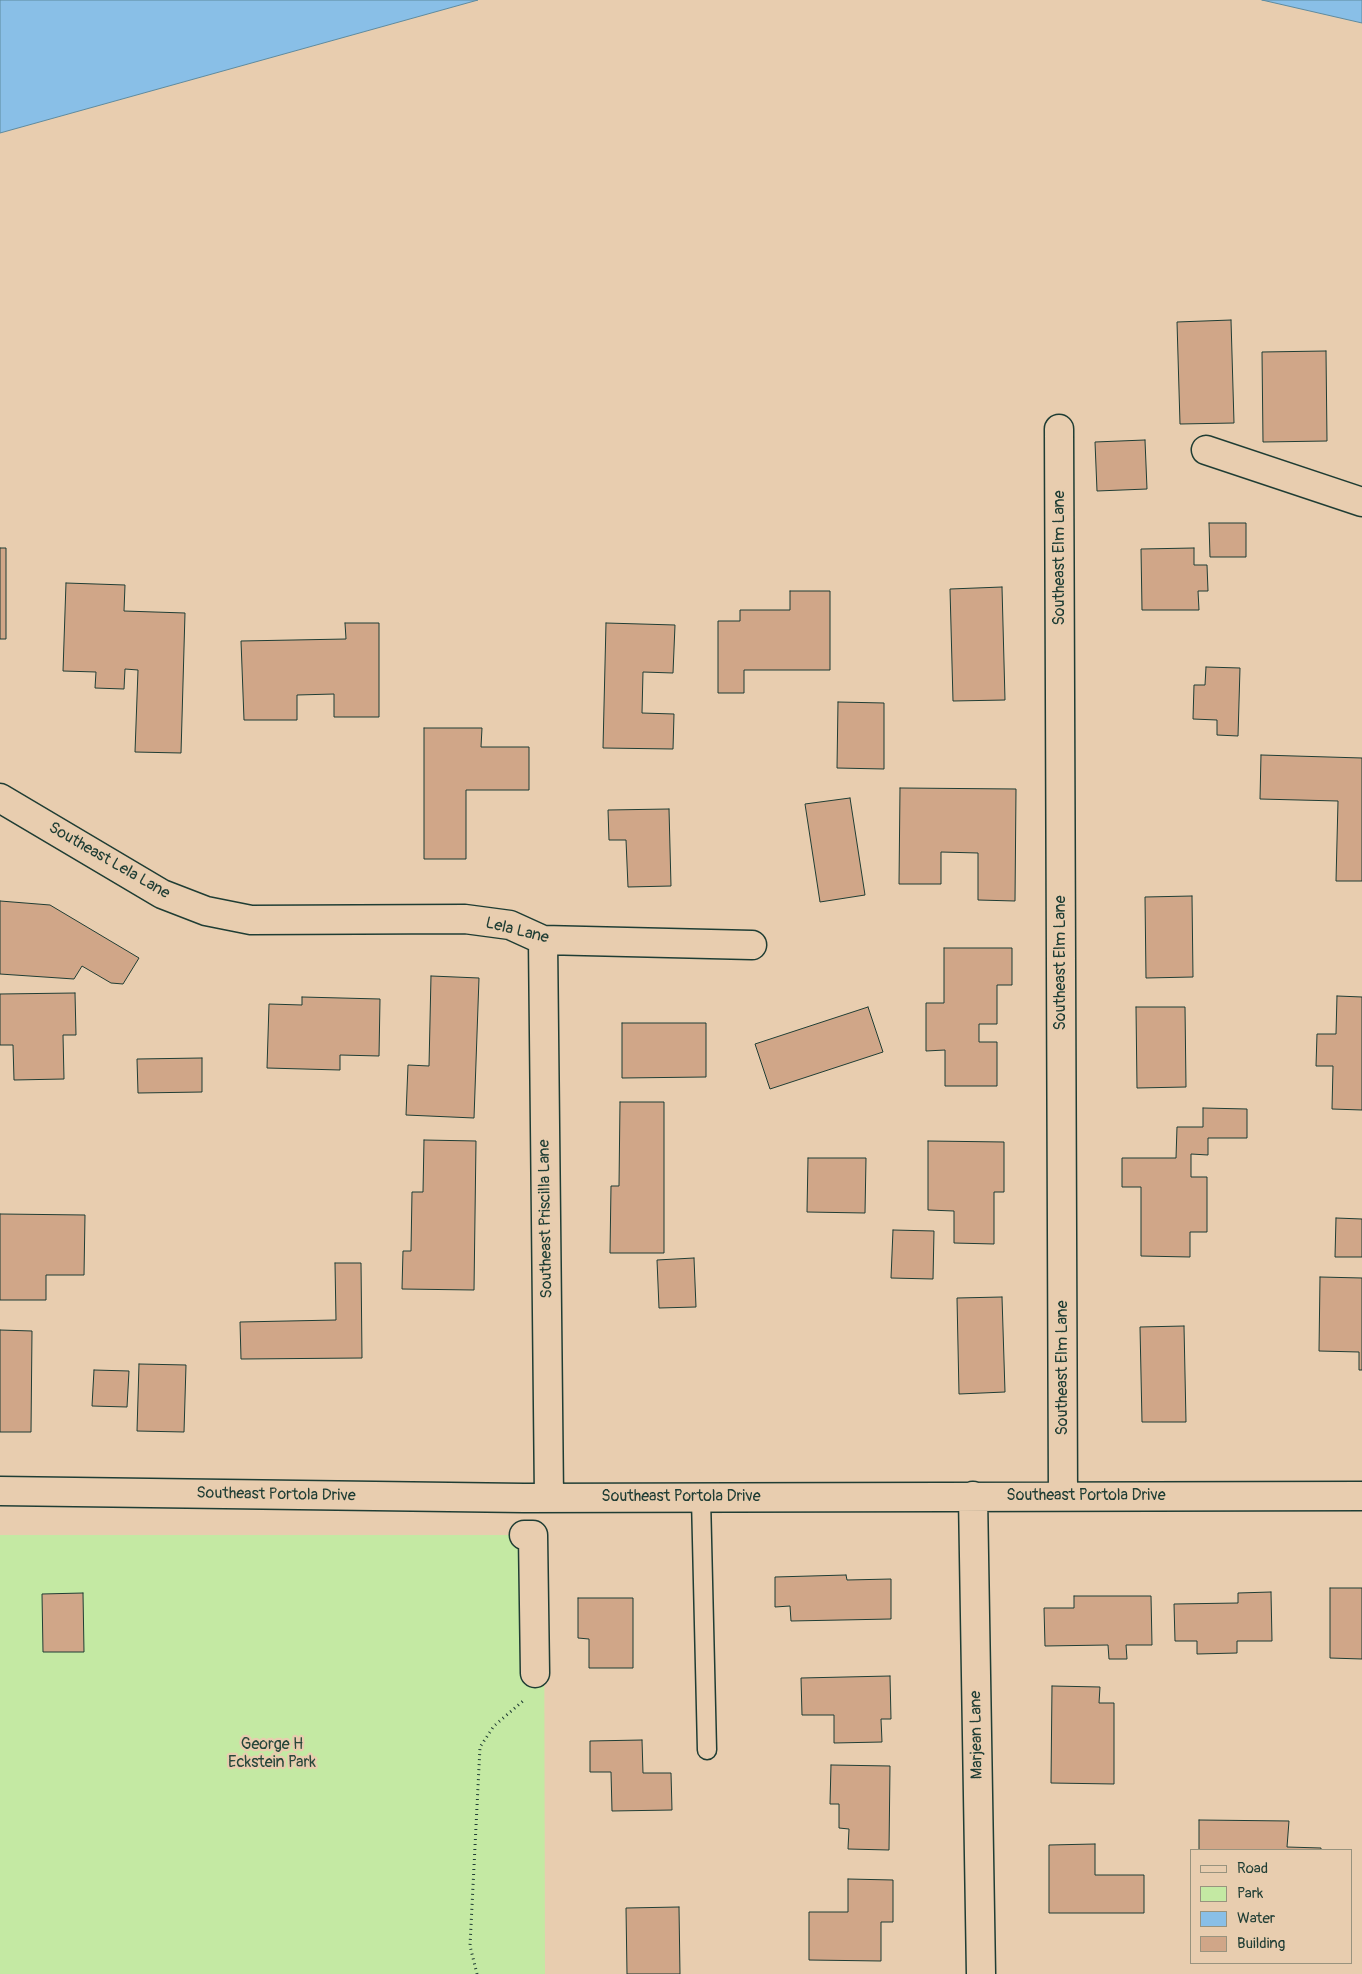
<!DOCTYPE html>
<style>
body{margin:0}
#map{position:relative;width:1362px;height:1974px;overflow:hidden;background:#e8cdaf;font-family:Pangolin,sans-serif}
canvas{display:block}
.legend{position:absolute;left:1190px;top:1849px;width:162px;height:115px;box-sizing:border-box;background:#e8cdaf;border:1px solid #98937e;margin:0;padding:6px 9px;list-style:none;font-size:15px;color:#1f3d34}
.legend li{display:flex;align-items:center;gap:10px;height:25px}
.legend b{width:25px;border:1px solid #98937e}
</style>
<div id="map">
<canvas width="1362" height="1974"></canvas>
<ul class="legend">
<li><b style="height:6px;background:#e8cdaf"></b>Road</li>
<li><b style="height:14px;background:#c4e9a3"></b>Park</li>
<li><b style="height:14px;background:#89bfe7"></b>Water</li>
<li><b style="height:14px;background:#d0a688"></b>Building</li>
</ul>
</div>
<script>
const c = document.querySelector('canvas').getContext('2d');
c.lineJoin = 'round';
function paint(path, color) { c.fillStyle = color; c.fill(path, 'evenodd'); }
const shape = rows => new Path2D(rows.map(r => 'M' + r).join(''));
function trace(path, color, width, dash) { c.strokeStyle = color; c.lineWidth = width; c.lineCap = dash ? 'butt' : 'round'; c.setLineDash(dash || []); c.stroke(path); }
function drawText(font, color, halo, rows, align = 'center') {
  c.font = font + ' Pangolin,sans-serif'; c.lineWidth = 4.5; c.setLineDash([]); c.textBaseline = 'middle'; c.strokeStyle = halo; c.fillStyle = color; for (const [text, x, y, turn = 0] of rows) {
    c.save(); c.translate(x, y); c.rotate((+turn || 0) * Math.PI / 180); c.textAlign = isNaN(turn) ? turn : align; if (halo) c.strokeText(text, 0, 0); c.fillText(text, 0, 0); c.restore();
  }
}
paint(shape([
 [0,1535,544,1535,545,1974,0,1974]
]), '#c4e9a3');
const water = shape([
 [0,0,478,0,0,133,0,0],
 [1262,0,1362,0,1362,23,1262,0]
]);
paint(water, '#89bfe7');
trace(water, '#5f8b9f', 1);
const building = shape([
 [1231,320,1234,423,1180,424,1177,322,1231,320],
 [1326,351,1327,441,1263,442,1262,352,1326,351],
 [1145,440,1147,489,1097,491,1095,442,1145,440],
 [1209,523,1246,523,1246,557,1210,557,1209,523],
 [0,548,6,548,6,639,0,639,0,548],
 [1194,548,1194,565,1207,565,1208,591,1198,591,1199,610,1142,610,1141,549,1194,548],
 [66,583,125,585,124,611,185,613,181,753,135,752,138,670,125,669,124,689,95,688,96,672,63,671,66,583],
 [1002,587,1005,700,953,701,950,589,1002,587],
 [790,591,830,591,830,670,744,670,744,693,718,693,718,621,740,621,740,610,790,610,790,591],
 [345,623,379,623,379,717,334,717,334,694,297,695,297,720,244,720,241,641,346,639,345,623],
 [606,623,675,625,673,673,643,672,642,713,674,714,673,749,603,748,606,623],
 [1206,667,1240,668,1238,736,1217,735,1217,720,1193,719,1194,685,1205,685,1206,667],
 [838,702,884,703,884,769,837,768,838,702],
 [424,728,482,728,481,747,529,747,529,790,466,790,466,859,424,859,424,728],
 [1261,755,1362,758,1362,881,1336,881,1338,801,1260,799,1261,755],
 [900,788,1016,789,1015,901,978,900,978,853,941,852,941,884,899,884,900,788],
 [850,798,865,895,820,902,805,804,850,798],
 [669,809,671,886,628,887,626,840,609,840,608,810,669,809],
 [1192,896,1193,977,1146,978,1145,897,1192,896],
 [0,901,50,905,139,958,123,984,111,983,82,966,74,979,0,974,0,901],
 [944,948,1012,948,1012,985,997,985,997,1024,979,1024,979,1042,997,1042,997,1086,945,1086,945,1050,926,1051,926,1003,944,1003,944,948],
 [431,976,479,978,474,1118,406,1115,408,1065,429,1066,431,976],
 [75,993,76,1035,63,1035,64,1079,14,1080,13,1045,0,1045,0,994,75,993],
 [1337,996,1362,997,1362,1110,1332,1109,1333,1066,1316,1066,1317,1034,1336,1034,1337,996],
 [302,997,380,999,379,1056,340,1055,340,1070,267,1068,269,1004,302,1005,302,997],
 [868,1007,883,1052,770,1089,755,1044,868,1007],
 [1136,1007,1185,1007,1186,1087,1137,1088,1136,1007],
 [622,1023,706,1023,706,1077,622,1078,622,1023],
 [202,1058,202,1092,138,1093,137,1059,202,1058],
 [620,1102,664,1102,664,1253,610,1253,611,1186,619,1186,620,1102],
 [1203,1108,1247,1109,1247,1138,1208,1138,1208,1155,1191,1154,1191,1177,1207,1177,1207,1232,1190,1232,1190,1257,1141,1256,1141,1187,1122,1187,1122,1158,1176,1158,1177,1127,1203,1127,1203,1108],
 [424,1140,476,1141,474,1290,402,1289,403,1251,411,1251,412,1192,423,1192,424,1140],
 [928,1141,1004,1142,1004,1192,994,1192,994,1244,954,1243,954,1211,928,1210,928,1141],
 [808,1158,866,1158,865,1213,807,1212,808,1158],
 [0,1214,85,1215,84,1275,46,1275,46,1300,0,1300,0,1214],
 [1336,1218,1362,1219,1362,1257,1335,1257,1336,1218],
 [893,1230,934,1231,933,1279,891,1278,893,1230],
 [694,1258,696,1307,659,1308,657,1260,694,1258],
 [335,1263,361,1263,362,1358,241,1359,240,1322,336,1320,335,1263],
 [1320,1277,1362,1278,1362,1370,1359,1370,1359,1352,1319,1351,1320,1277],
 [1002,1297,1005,1392,959,1394,957,1298,1002,1297],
 [1184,1326,1186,1422,1142,1422,1140,1327,1184,1326],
 [0,1330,32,1331,31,1432,0,1432,0,1330],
 [139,1364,186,1365,184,1432,137,1431,139,1364],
 [94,1370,129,1371,127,1407,92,1406,94,1370],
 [846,1575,847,1580,891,1579,891,1619,791,1621,790,1606,775,1607,775,1577,846,1575],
 [1330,1588,1362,1588,1362,1659,1330,1658,1330,1588],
 [1271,1592,1272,1641,1237,1641,1237,1653,1197,1654,1197,1641,1175,1641,1174,1604,1238,1603,1238,1593,1271,1592],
 [83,1593,84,1652,43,1652,42,1594,83,1593],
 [1074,1596,1151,1596,1152,1645,1126,1645,1127,1659,1109,1659,1108,1645,1045,1646,1044,1608,1074,1608,1074,1596],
 [578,1598,633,1598,633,1668,589,1668,589,1639,578,1638,578,1598],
 [890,1676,891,1719,881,1719,882,1742,834,1743,834,1715,802,1715,801,1678,890,1676],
 [1052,1686,1100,1687,1099,1703,1114,1703,1114,1784,1051,1783,1052,1686],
 [642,1740,643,1773,671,1773,672,1810,612,1811,611,1772,590,1772,590,1741,642,1740],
 [831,1765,890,1766,889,1850,848,1849,849,1829,839,1828,839,1804,830,1804,831,1765],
 [1199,1820,1289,1821,1287,1847,1321,1848,1321,1850,1199,1850,1199,1820],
 [1095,1844,1095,1875,1144,1875,1144,1913,1049,1913,1049,1845,1095,1844],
 [848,1879,893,1880,893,1922,881,1922,881,1961,809,1960,809,1912,848,1912,848,1879],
 [679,1907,680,1974,627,1974,626,1908,679,1907]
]);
paint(building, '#d0a688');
trace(building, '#1f3d34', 1);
const lane = shape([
 [701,1498,707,1750]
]);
const street = shape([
 [1059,429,1063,1496],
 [1206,450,1362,502],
 [0,798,162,894,206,911,251,920,465,919,510,925,543,940,752,945],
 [543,940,549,1498],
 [0,1491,524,1498,1362,1496],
 [973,1496,981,1974],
 [524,1535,533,1535,535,1673]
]);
trace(lane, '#1f3d34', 21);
trace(street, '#1f3d34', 31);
trace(shape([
 [477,1974,470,1946,480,1747,494,1726,523,1701]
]), '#1f3d34', 3, [1, 4]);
trace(lane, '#e8cdaf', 18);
trace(street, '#e8cdaf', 28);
drawText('16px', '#1f3d34', '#e8cdaf', [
 ["Southeast Elm Lane",1060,558,-90],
 ["Southeast Lela Lane",109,861,30],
 ["Lela Lane",517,931,14],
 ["Southeast Elm Lane",1061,963,-90],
 ["Southeast Priscilla Lane",546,1219,-91],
 ["Southeast Elm Lane",1063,1368,-90],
 ["Southeast Portola Drive",276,1495,1],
 ["Southeast Portola Drive",1086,1496],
 ["Southeast Portola Drive",681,1497],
 ["Marjean Lane",977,1735,-91]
]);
drawText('16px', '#27463a', '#e8cdaf', [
 ["George H",272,1745],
 ["Eckstein Park",272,1763]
]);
</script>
